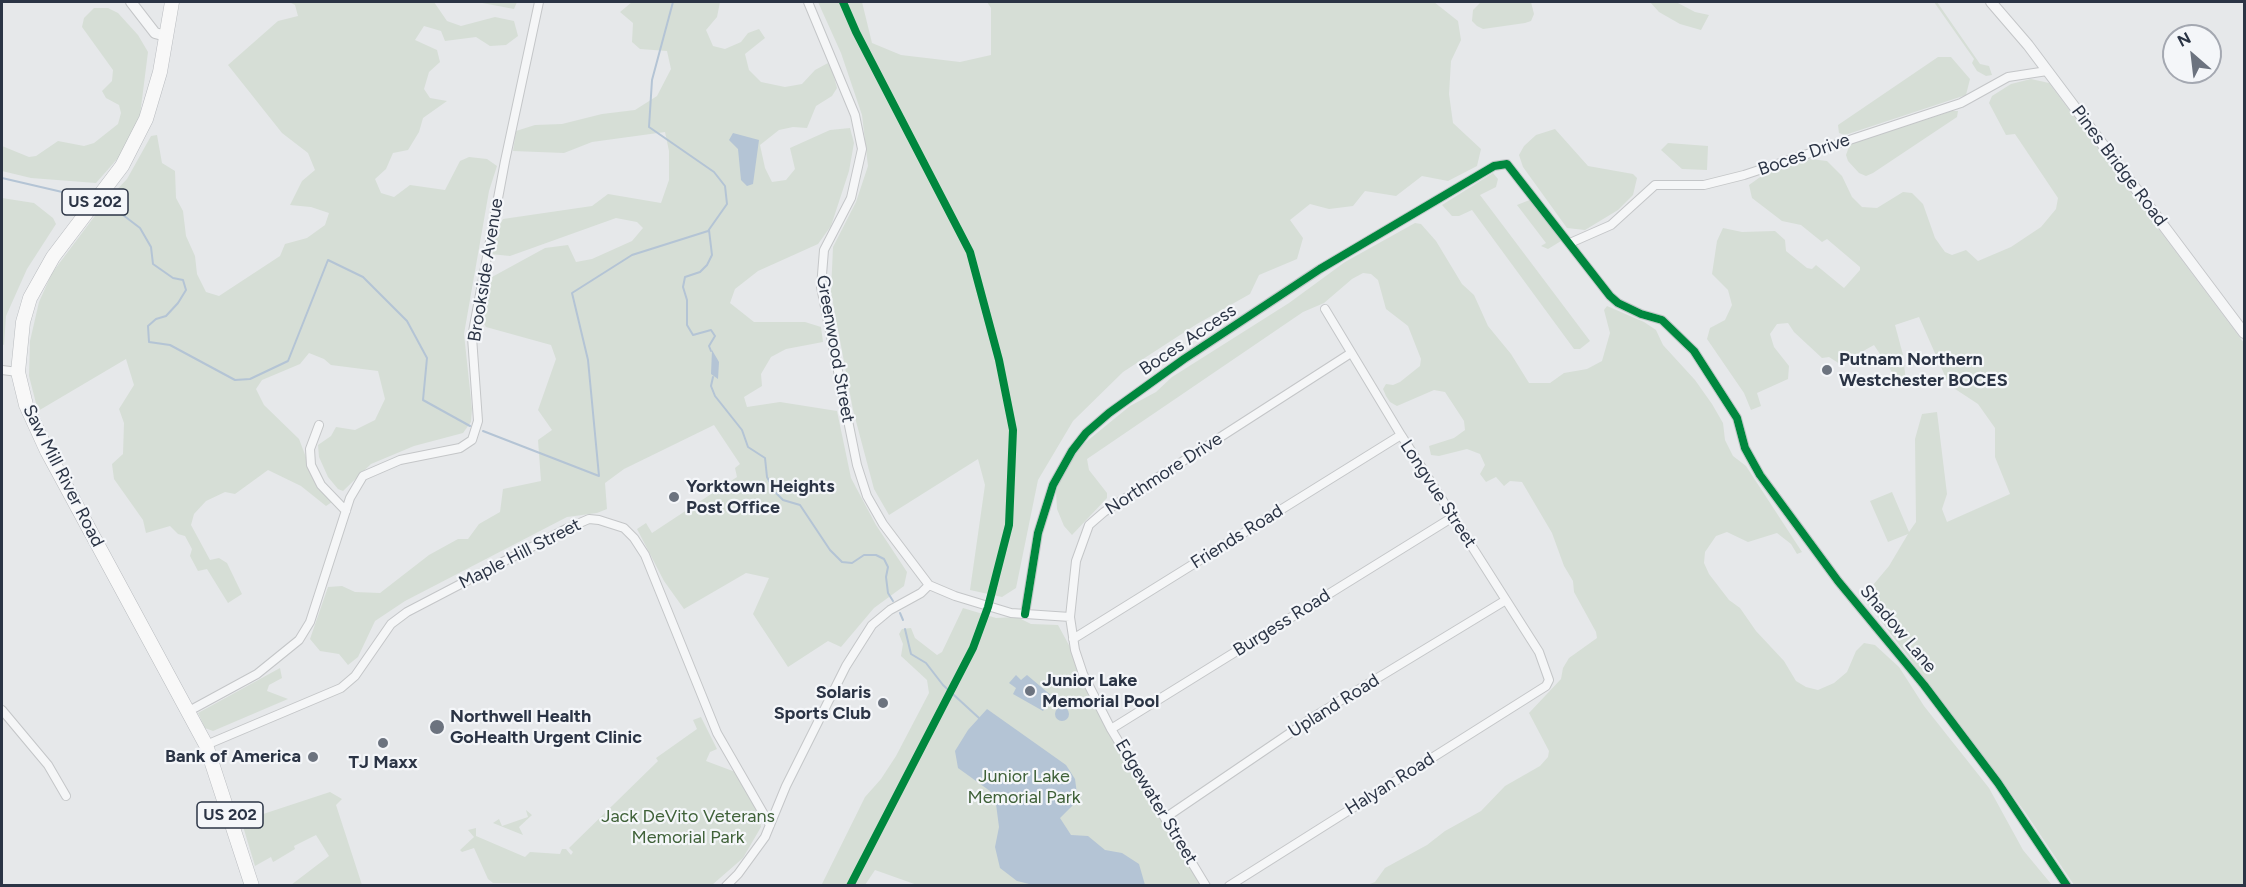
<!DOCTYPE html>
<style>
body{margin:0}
#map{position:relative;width:2246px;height:887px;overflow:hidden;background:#e6e8ea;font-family:Figtree,sans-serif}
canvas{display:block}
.frame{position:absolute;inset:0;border:3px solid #2b3445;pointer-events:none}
.north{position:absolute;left:2162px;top:24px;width:60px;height:60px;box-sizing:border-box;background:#f4f6f9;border:2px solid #a4a8b1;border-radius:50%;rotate:332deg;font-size:16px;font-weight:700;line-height:24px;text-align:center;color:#2b3445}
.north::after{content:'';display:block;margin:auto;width:21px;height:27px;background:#6c737f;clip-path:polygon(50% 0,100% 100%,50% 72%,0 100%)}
</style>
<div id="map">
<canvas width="2246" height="887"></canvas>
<div class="frame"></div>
<div class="north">N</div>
</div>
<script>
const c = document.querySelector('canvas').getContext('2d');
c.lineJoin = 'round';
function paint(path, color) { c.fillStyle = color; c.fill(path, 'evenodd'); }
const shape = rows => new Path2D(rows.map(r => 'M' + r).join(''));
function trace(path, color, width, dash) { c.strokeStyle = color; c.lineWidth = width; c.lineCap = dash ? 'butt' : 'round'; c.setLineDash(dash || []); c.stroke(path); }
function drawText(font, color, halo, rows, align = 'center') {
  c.font = font + ' Figtree,sans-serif'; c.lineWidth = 4.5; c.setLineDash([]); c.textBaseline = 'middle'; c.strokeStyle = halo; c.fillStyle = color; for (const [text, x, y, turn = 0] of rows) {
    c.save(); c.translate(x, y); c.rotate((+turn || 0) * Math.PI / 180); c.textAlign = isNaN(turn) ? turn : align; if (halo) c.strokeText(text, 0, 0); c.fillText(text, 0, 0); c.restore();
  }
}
paint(shape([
 [289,2,434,2,447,21,461,26,495,17,514,21,518,36,506,45,490,46,476,37,445,41,441,31,424,26,415,40,437,50,440,62,429,72,424,89,430,98,447,101,423,118,419,132,408,150,393,153,386,169,375,179,381,193,394,197,410,185,445,190,460,161,469,157,487,159,497,166,489,191,464,334,472,409,471,422,463,433,414,446,371,464,343,491,338,489,328,477,319,457,318,445,331,436,336,427,355,430,375,420,385,399,378,371,331,365,324,359,309,353,300,364,262,380,256,389,264,405,299,439,317,486,332,502,326,506,301,486,268,470,235,494,225,492,206,501,194,514,191,525,210,560,219,558,227,563,242,594,228,603,207,569,198,571,190,556,192,549,185,536,178,534,170,526,146,533,143,520,114,479,112,464,123,454,124,423,119,409,134,385,126,359,38,411,29,376,30,341,39,302,52,273,106,201,127,179,151,136,157,135,162,163,175,171,176,198,183,211,186,236,195,256,197,274,206,292,219,296,280,256,285,244,307,238,325,225,329,213,311,207,290,205,302,181,315,170,308,153,282,133,228,65,278,21,298,16,295,5],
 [477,2,517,2,514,9],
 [632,2,720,2,717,17,706,30,713,46,725,49,741,42,748,33,759,29,765,38,745,54,749,70,761,82,785,87,802,84,815,70,828,63,833,73,837,88,832,96,816,106,807,128,793,127,779,130,760,145,765,168,772,182,786,180,795,169,790,148,830,130,850,128,854,143,849,171,831,226,818,244,758,271,735,289,730,303,754,322,805,322,821,327,823,342,786,349,771,357,761,374,762,386,744,397,747,407,780,402,837,411,851,478,876,525,907,572,904,586,874,608,841,647,828,641,788,667,753,614,769,578,746,573,684,609,664,581,637,529,646,523,652,533,737,477,735,468,740,464,714,425,624,469,605,483,607,509,597,513,567,517,405,601,375,621,358,657,348,665,339,654,320,651,310,639,328,587,342,586,355,592,380,593,429,555,458,539,468,539,479,524,500,512,503,489,541,481,538,440,552,430,538,410,556,359,551,345,486,327,480,318,492,277,545,248,568,245,576,262,592,259,632,241,643,228,637,222,616,218,510,256,490,254,494,235,503,219,592,206,608,194,661,203,669,180,669,151,665,132,592,142,564,153,513,151,516,131,535,125,562,124,602,114,635,110,657,96,671,69,667,51,640,49,632,42,633,23,620,12],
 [818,2,862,2,872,43,901,55,960,62,991,55,991,8,987,2,1434,2,1458,21,1461,40,1451,61,1449,94,1453,123,1481,149,1477,166,1448,181,1422,176,1396,196,1365,191,1353,206,1329,209,1310,204,1290,220,1303,238,1297,259,1259,275,1250,294,1197,324,1123,372,1073,421,1038,480,1016,588,1002,597,970,590,985,485,978,459,889,515,874,489,853,410,831,292,833,247,856,202,868,166,862,115,841,53],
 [1491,2,1531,2,1534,14,1531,21,1525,23,1483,29,1477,26,1472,21,1473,10,1480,3],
 [1650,2,1676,2,1695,12,1709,15,1701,30,1680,24,1659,12],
 [1934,2,1937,2,1980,64,1989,66,1992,75,1986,76,1977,71,1972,63,1974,59],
 [94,8,108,8,118,13,138,35,148,52,140,115,126,149,96,183,31,178,2,171,2,146,29,157,36,156,58,141,84,146,94,143,118,124,121,113,119,105,106,98,102,91,112,81,113,70,82,27,84,18],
 [1938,57,1951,57,1970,79,1966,95,1845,135,1839,133,1838,125],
 [2031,79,2049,83,2244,343,2244,885,2074,885,2025,812,1863,597,1889,566,1908,534,1888,542,1870,501,1892,492,1909,532,1916,522,1915,439,1922,414,1937,412,1947,494,1942,509,1947,522,2010,494,1995,457,1995,428,1978,404,1949,385,1919,317,1895,325,1903,355,1906,382,1903,385,1900,384,1874,345,1840,364,1829,357,1822,358,1794,332,1788,323,1777,324,1770,334,1774,347,1789,366,1788,379,1757,393,1761,406,1751,410,1744,393,1707,339,1710,328,1725,320,1732,305,1728,290,1712,274,1717,241,1723,228,1742,232,1775,231,1785,240,1786,251,1807,268,1812,269,1816,265,1844,288,1860,270,1860,267,1827,239,1822,242,1801,225,1782,221,1752,198,1749,185,1763,175,1810,159,1827,161,1842,176,1852,197,1862,207,1877,208,1903,192,1912,193,1923,204,1935,238,1945,252,1952,255,1966,250,1978,261,2011,247,2041,227,2056,209,2058,198,2015,134,2006,135,1989,103,1992,96,2011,84],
 [1951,111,1958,111,1957,117,1873,173,1866,176,1859,173,1848,161,1846,155,1850,144],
 [1555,129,1588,166,1633,174,1637,178,1633,195,1618,210,1585,230,1567,228,1523,167,1519,155,1524,146,1536,135],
 [1668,143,1708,146,1707,170,1682,169,1661,150],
 [1493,173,1498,179,1496,187,1480,195,1590,341,1580,349,1574,349,1472,210,1459,216,1452,216,1442,205],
 [2,198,34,203,53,218,56,224,27,269,6,316,4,345,2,344],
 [1532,199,1563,237,1561,241,1548,249,1541,246,1546,243,1517,205],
 [1415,223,1421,224,1436,241,1462,284,1474,295,1488,326,1511,354,1529,383,1550,383,1564,373,1587,369,1602,361,1610,333,1604,310,1607,306,1644,322,1656,330,1663,345,1695,380,1712,404,1723,423,1725,440,1733,456,1746,466,1802,552,1797,554,1791,544,1777,533,1748,542,1727,532,1716,536,1705,552,1704,563,1709,574,1729,600,1740,608,1756,631,1784,661,1796,681,1806,687,1818,690,1834,683,1847,672,1856,651,1864,643,1875,645,1899,667,1924,706,1989,788,2023,850,2052,885,1367,885,1375,882,1385,868,1427,845,1445,831,1481,811,1505,786,1540,766,1548,757,1549,751,1529,713,1561,679,1563,668,1569,658,1597,638,1596,632,1574,592,1573,581,1564,566,1552,533,1522,482,1510,481,1504,486,1496,477,1486,482,1480,474,1485,465,1480,454,1467,449,1439,456,1431,455,1429,446,1454,438,1465,430,1464,421,1445,392,1434,390,1397,406,1390,402,1386,396,1383,389,1386,384,1393,385,1400,382,1420,366,1421,359,1408,326,1386,309,1378,280,1371,274,1363,273,1352,279,1324,303,1303,312,1087,459,1089,470,1107,493,1107,498,1072,535,1064,526,1057,509,1056,491,1065,469,1081,446,1130,406,1156,392,1172,377,1289,303,1345,262],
 [963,608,996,618,1017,617,1031,624,1058,625,1200,885,920,886,875,870,865,885,821,886,865,797,881,779,896,756,929,693,927,680,901,656,903,644,899,634,902,629,911,628,915,638,937,655,942,652],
 [280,668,282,678,269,685,267,691,288,699,213,731,205,728,198,713],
 [701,717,717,749,710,752,706,761,738,773,759,807,761,827,743,858,712,885,493,883,488,879,474,848,462,852,460,850,474,837,468,830,476,828,476,836,525,857,530,852,560,854,562,849,566,849,571,855,573,852,569,848,658,761,656,758,697,729,693,720],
 [330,792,342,799,336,805,362,885,291,885,329,856,316,835,294,846,295,849,275,861,273,862,271,857,255,866,242,823,245,820],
 [526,810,532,815,519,827,523,835,493,823,499,819,502,826,528,817]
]), '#d6ded6');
paint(shape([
 [733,133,759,140,753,184,747,186,741,180,738,149,729,140],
 [712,350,719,362,718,379,711,374],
 [1016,675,1021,680,1027,675,1053,697,1043,711,1013,694,1016,688,1009,683],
 '1055 714a7 7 0 1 1 14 0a7 7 0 1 1-14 0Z',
 [987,709,1066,765,1075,779,1077,794,1073,805,1060,818,1071,835,1088,836,1105,850,1122,853,1139,864,1145,885,1033,885,1017,881,1000,868,995,847,999,827,996,804,990,791,958,768,955,751,968,730]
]), '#b4c4d5');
trace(shape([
 [2,178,88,198],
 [103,206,123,215,140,228,151,247,153,264,173,278,183,280,186,290,178,303,166,316,156,319,148,326,149,342,170,345,235,380,250,379,288,361,328,260,363,277,407,321,427,358,423,400,470,426],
 [709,230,712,255,707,265,700,272,685,277,683,287,687,300,687,325,693,335,711,330,715,336,709,346,711,351],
 [713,377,711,386,715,396,742,430,748,447,765,458,767,477,775,492,783,500,800,505,830,550,842,562,852,563,864,555,876,555,884,559,888,567,886,577,888,593,893,601],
 [483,431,599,476,588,360,572,293,632,255,708,231,727,204,725,186,714,172,649,127,652,80,673,2],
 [900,613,903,620],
 [905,629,911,654,926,663,943,685,979,718]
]), '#b4c4d5', 2);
const minor = shape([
 [808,2,855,115,862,149,851,198,824,250,821,287,857,465,867,496,883,524,929,585,955,596,1011,613,1070,617],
 [1570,243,1611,225,1655,185,1704,185,1744,175,1961,103,2008,77,2047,71],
 [2,370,18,372],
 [319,425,310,449,311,465,321,485,346,511],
 [1025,614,1038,533,1053,485,1072,451,1086,433,1109,413,1184,359,1320,269,1494,166,1507,164,1610,296,1618,303,1641,314,1662,320,1694,351,1737,418,1745,448,1760,475,1838,581,1924,685,1998,783,2067,886],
 [1073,639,1401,435],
 [2,710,48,765,66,796],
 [189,711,257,674,299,640,310,622,350,498,363,476,400,460,460,448,472,440,478,421,472,337,505,161,539,2],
 [1111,729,1453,517],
 [206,745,341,688,355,676,391,624,407,612,568,528,589,519,599,520,624,528,634,538,645,555,717,733,770,825],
 [1165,818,1315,716,1506,600],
 [726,886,738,874,765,837,786,786,846,666,872,625,890,610,921,593,929,585],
 [1206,886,1111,729,1083,674,1075,650,1070,617,1076,561,1089,525,1104,512,1351,353],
 [1229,886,1546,686,1549,680,1539,652,1401,435,1325,309]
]);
const tertiary = shape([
 [131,2,155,33,166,36],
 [1991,2,2028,45,2244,333]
]);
const trunk = shape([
 [172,2,160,72,146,119,122,166,53,257,30,298,23,322,18,372,26,405,47,451,206,745,252,886]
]);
trace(minor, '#c4c6c8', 10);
trace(tertiary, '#c4c6c8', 12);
trace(trunk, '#b8bbbf', 15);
trace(minor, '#f5f6f7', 8);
trace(tertiary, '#f5f6f7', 10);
trace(trunk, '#f8f8f8', 14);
trace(shape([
 [843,2,856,32,970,252,999,360,1013,430,1009,525,988,607,973,648,850,886],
 [1025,614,1038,533,1053,485,1072,451,1086,433,1109,413,1184,359,1320,269,1494,166,1507,164,1610,296,1618,303,1641,314,1662,320,1694,351,1737,418,1745,448,1760,475,1838,581,1924,685,1998,783,2067,886]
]), '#00873e', 8);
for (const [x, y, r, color] of [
 [1827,370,6,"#6c737f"],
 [674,497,6,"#6c737f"],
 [1030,691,6,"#6c737f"],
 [883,703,6,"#6c737f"],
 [437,727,8,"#6c737f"],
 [383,743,6,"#6c737f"],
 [313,757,6,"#6c737f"]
]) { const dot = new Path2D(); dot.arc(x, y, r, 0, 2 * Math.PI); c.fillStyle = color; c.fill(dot); trace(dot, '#f4f6f9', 2); }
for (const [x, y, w] of [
 [95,202,66],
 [230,815,66]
]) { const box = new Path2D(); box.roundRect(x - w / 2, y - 13, w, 26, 4.5); c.fillStyle = '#f4f6f9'; c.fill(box); trace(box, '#2b3445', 1.5); }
drawText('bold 16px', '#2b3445', null, [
 ["US 202",95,202],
 ["US 202",230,815]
]);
drawText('18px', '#2b3445', '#f4f6f9', [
 ["Boces Drive",1804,155,-19],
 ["Pines Bridge Road",2119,166,53],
 ["Brookside Avenue",486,270,-81],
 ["Boces Access",1188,340,-34],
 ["Greenwood Street",835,349,80],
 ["Northmore Drive",1164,474,-33],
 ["Saw Mill River Road",63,476,63],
 ["Longvue Street",1438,494,57],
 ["Friends Road",1237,537,-32],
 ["Maple Hill Street",520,554,-27],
 ["Burgess Road",1282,623,-32],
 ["Shadow Lane",1898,629,50],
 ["Upland Road",1334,706,-32],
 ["Halyan Road",1390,784,-32],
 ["Edgewater Street",1156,802,59]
]);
drawText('bold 18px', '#2b3445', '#f4f6f9', [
 ["Putnam Northern",1839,360],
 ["Westchester BOCES",1839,381],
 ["Yorktown Heights",686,487],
 ["Post Office",686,508],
 ["Junior Lake",1042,681],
 ["Memorial Pool",1042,702],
 ["Solaris",871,693,"right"],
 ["Sports Club",871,714,"right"],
 ["Northwell Health",450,717],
 ["GoHealth Urgent Clinic",450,738],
 ["Bank of America",301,757,"right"],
 ["TJ Maxx",383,763,"center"]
], 'left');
drawText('18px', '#3f6138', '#f4f6f9', [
 ["Junior Lake",1024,777],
 ["Memorial Park",1024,798],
 ["Jack DeVito Veterans",688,817],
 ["Memorial Park",688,838]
]);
</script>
